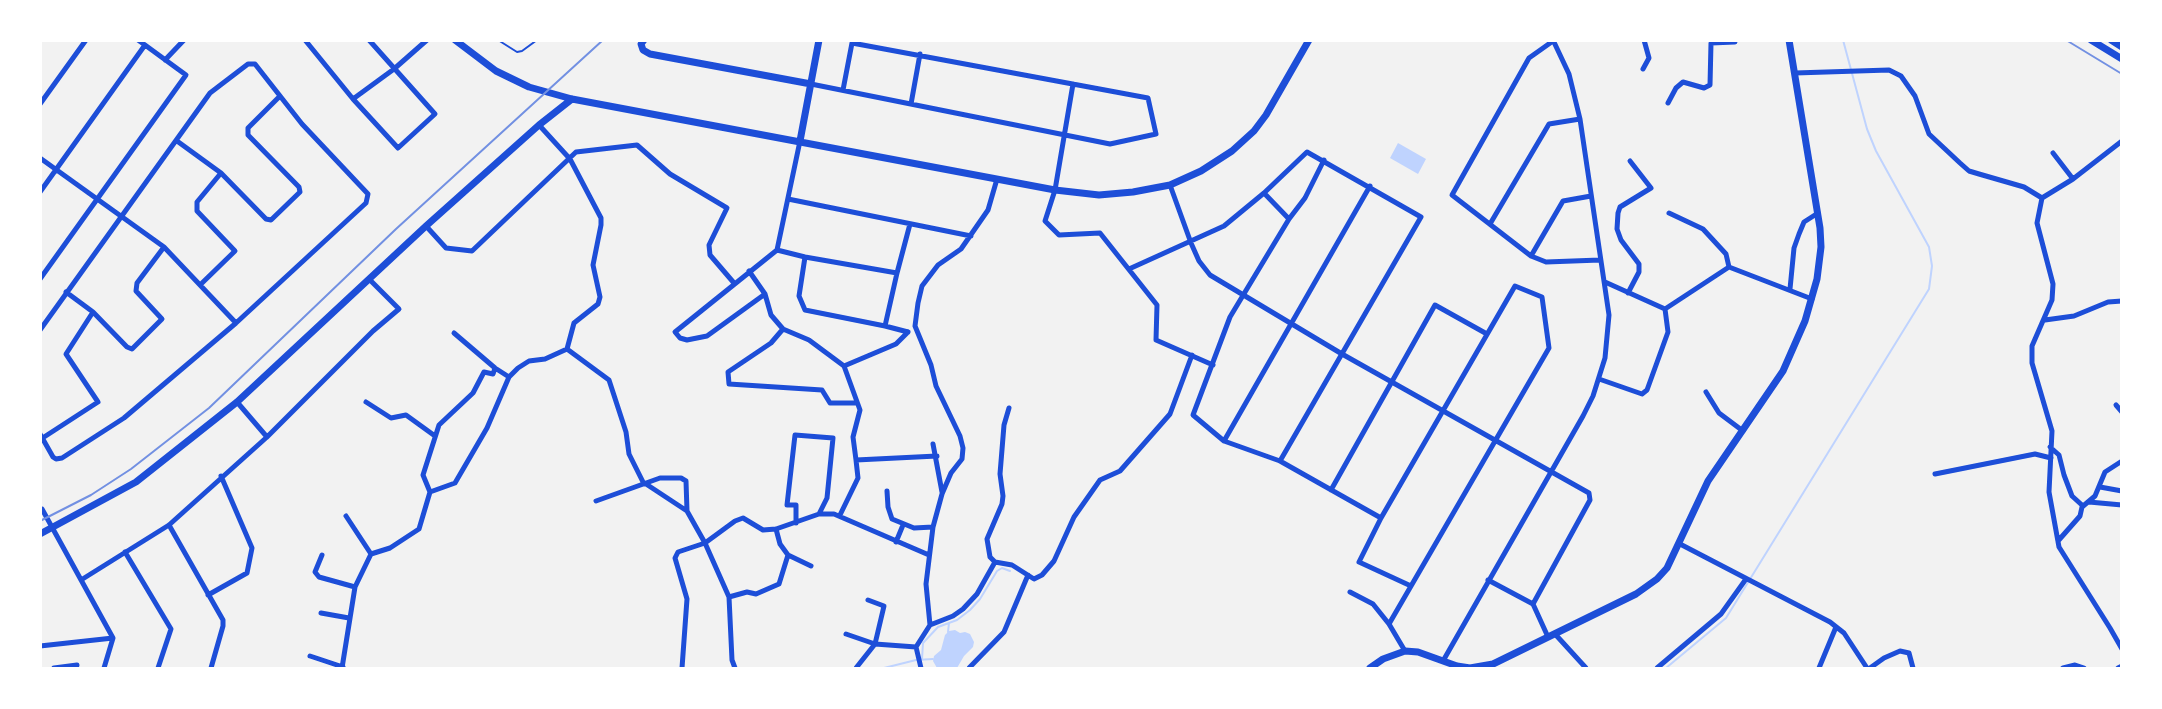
<!DOCTYPE html>
<style>
body{margin:0}
#map{position:relative;width:2162px;height:709px;overflow:hidden;background:#f2f2f2;font-family:"Open Sans",sans-serif}
canvas{display:block}
.frame{position:absolute;inset:0;border:42px solid #fff;pointer-events:none}
</style>
<div id="map">
<canvas width="2162" height="709"></canvas>
<div class="frame"></div>
</div>
<script>
const c = document.querySelector('canvas').getContext('2d');
c.lineJoin = 'round';
function paint(path, color) { c.fillStyle = color; c.fill(path, 'evenodd'); }
const shape = rows => new Path2D(rows.map(r => 'M' + r).join(''));
function trace(path, color, width, dash) { c.strokeStyle = color; c.lineWidth = width; c.lineCap = dash ? 'butt' : 'round'; c.setLineDash(dash || []); c.stroke(path); }
paint(shape([
 [1398,143,1426,159,1418,174,1390,158],
 [955,630,960,633,965,632,970,634,974,642,973,647,964,656,957,668,937,668,933,661,934,656,941,650,945,635,949,631]
]), '#bfd3fe');
trace(shape([
 [948,632,949,623],
 [922,659,923,643,938,627,957,620,970,610,980,599,997,571,1002,568,1010,571],
 [884,668,916,660,933,659],
 [1666,668,1726,618,1929,289,1932,266,1929,247,1876,151,1867,129,1843,40]
]), '#bfd3fe', 2);
trace(shape([
 [498,40,517,52,522,51,537,40]
]), '#1d4ed8', 2);
trace(shape([
 [305,40,353,99,398,148,435,114,369,40],
 [1553,41,1529,58,1452,195,1531,256,1546,262,1600,260],
 [165,60,184,40],
 [1643,69,1649,58,1644,40],
 [1795,73,1889,70,1901,76,1915,96,1929,134,1960,163,1969,171,1979,174,2024,187,2042,198],
 [811,84,1110,144,1156,134,1148,98,852,43,843,90],
 [1073,84,1055,190,1045,221,1059,235,1100,233,1157,305,1156,340,1213,365],
 [353,99,394,69,427,40],
 [1668,103,1676,88,1683,82,1704,88,1710,85,1711,43,1735,42,1735,40],
 [40,104,86,40],
 [911,104,920,54],
 [539,125,570,159,601,218,601,225,593,265,600,297,598,304,574,323,567,349,609,380,626,432,629,454,643,482,687,511,705,543,729,597,732,660,735,668],
 [177,141,221,173,197,202,197,211,235,251,200,285],
 [800,141,777,250,805,257,897,273,910,224],
 [2122,141,2073,179,2042,198,2037,223,2053,284,2052,300,2032,346,2032,363,2052,431,2049,492,2059,547,2110,628,2122,649],
 [2053,153,2073,179],
 [40,158,164,247,236,323],
 [1324,160,1305,198,1289,219,1230,317,1193,415,1224,441,1280,461,1381,518],
 [221,173,266,219,271,220,300,192,299,187,248,135,248,128,280,96],
 [1170,185,1191,243,1199,261,1210,275,1342,354,1589,493,1590,500,1533,604],
 [40,192,145,45,138,40],
 [1264,193,1289,219],
 [788,199,971,236],
 [1669,213,1703,229,1726,254,1729,267],
 [1490,224,1549,124,1580,119],
 [426,226,446,248,472,251,576,152,637,145,670,174,727,208,709,245,710,255,734,283],
 [1531,256,1563,201,1591,196],
 [805,257,799,296,805,310,885,326],
 [1729,267,1812,299],
 [1129,269,1224,226,1264,193,1307,152,1421,217,1280,461],
 [749,271,765,294,771,315,783,329,809,340,844,366,896,344,908,332],
 [897,273,885,326,908,332],
 [40,279,186,75,145,45],
 [1790,289,1794,248,1799,234,1804,222,1818,213],
 [66,292,93,312,127,347,132,349,162,319,136,291,137,283,164,247],
 [1628,293,1639,272,1639,264,1621,240,1617,229,1618,213,1620,207,1651,188,1630,161],
 [765,294,707,336,687,340,680,338,675,332,777,250],
 [1665,309,1729,267],
 [2045,320,2074,316,2108,302,2122,301],
 [783,329,771,343,728,372,729,384,822,390,830,403,857,403],
 [40,330,210,93,248,64,255,64,302,124,368,194,366,203,236,323,124,418,62,458,56,459,53,457,40,434],
 [454,333,495,368,509,377],
 [844,366,860,410,853,437,856,460],
 [1599,379,1642,394,1647,390,1668,332,1665,309,1605,282],
 [1706,392,1719,413,1743,431],
 [237,402,267,437],
 [366,402,391,418,406,415,435,436],
 [2116,405,2122,412],
 [41,439,98,402,66,354,93,312],
 [1224,441,1370,186],
 [933,444,942,492],
 [2050,447,2059,455,2064,475,2072,496,2083,506],
 [1935,474,2035,454,2051,458],
 [2100,487,2122,491],
 [1331,490,1435,305,1487,334],
 [887,491,888,507,892,519,914,528,933,527],
 [430,492,423,475,439,425,473,393,484,372,493,374,495,368],
 [596,501,660,478,681,478,686,481,687,511],
 [2089,502,2122,505],
 [42,509,113,638,104,668],
 [840,515,858,478,856,460,937,456],
 [346,516,371,554],
 [796,523,796,505,787,505,795,435,833,438,827,498,819,514],
 [169,525,223,620,223,626,211,668],
 [776,529,780,544,788,555,811,566],
 [2058,541,2080,516,2082,507,2095,496,2105,472,2122,461],
 [896,542,903,525],
 [1680,544,1830,622,1844,633,1867,668],
 [125,552,171,629,158,668],
 [322,555,315,572,319,577,355,587],
 [995,562,990,557,987,539,1002,504,1003,496,1000,474,1004,425,1009,408],
 [81,580,169,525,267,437,373,331,399,309,369,279],
 [1488,580,1533,604,1548,637],
 [1350,592,1373,604,1389,624],
 [208,595,247,573,252,548,221,476],
 [729,597,747,592,756,594,779,584,788,555],
 [321,613,349,618],
 [930,625,953,616,963,609,977,594,995,562,1012,565,1034,579,1042,575,1054,561,1074,517,1100,480,1120,471,1170,414,1192,355],
 [846,634,875,644,916,647],
 [1555,634,1586,668],
 [40,646,113,638],
 [1405,651,1389,624,1549,348,1542,297,1515,286,1381,518,1359,562,1411,586],
 [310,656,343,667],
 [1443,661,1583,416,1593,396,1605,358,1609,315,1580,119,1569,74,1553,40],
 [54,668,77,665],
 [342,668,355,587,371,554,390,548,419,529,430,492,455,483,487,428,509,377,518,368,529,361,545,359,567,349],
 [682,668,687,599,675,558,678,552,705,543,735,521,743,518,763,530,776,529,819,514,834,514,929,555],
 [856,668,875,644,884,606,868,600],
 [921,668,916,647,930,625,926,584,933,527,942,494,951,473,962,459,963,448,960,436,936,386,931,365,915,326,918,303,922,286,938,265,961,249,988,210,997,179],
 [969,668,1004,632,1028,575],
 [1657,668,1721,614,1746,579],
 [1819,668,1836,627],
 [1870,668,1884,658,1900,651,1909,653,1913,668],
 [2063,668,2075,665,2084,668],
 [2118,668,2122,666]
]), '#1d4ed8', 5);
trace(shape([
 [455,40,496,71,529,87,572,99,1055,190,1099,195,1133,192,1170,185,1201,171,1232,151,1254,131,1266,115,1309,40],
 [644,40,641,44,643,50,650,54,811,84],
 [2091,40,2122,59],
 [2111,40,2122,47],
 [800,141,819,40],
 [40,534,136,482,237,402,426,226,539,125,572,99],
 [1370,668,1383,659,1405,651,1418,652,1457,666,1470,668,1493,664,1636,594,1657,579,1667,568,1708,481,1783,371,1805,321,1817,279,1821,247,1820,228,1789,40]
]), '#1d4ed8', 7);
trace(shape([
 [2066,40,2122,74],
 [40,521,91,495,131,469,209,408,396,229,603,40]
]), '#7290e2', 2);
</script>
